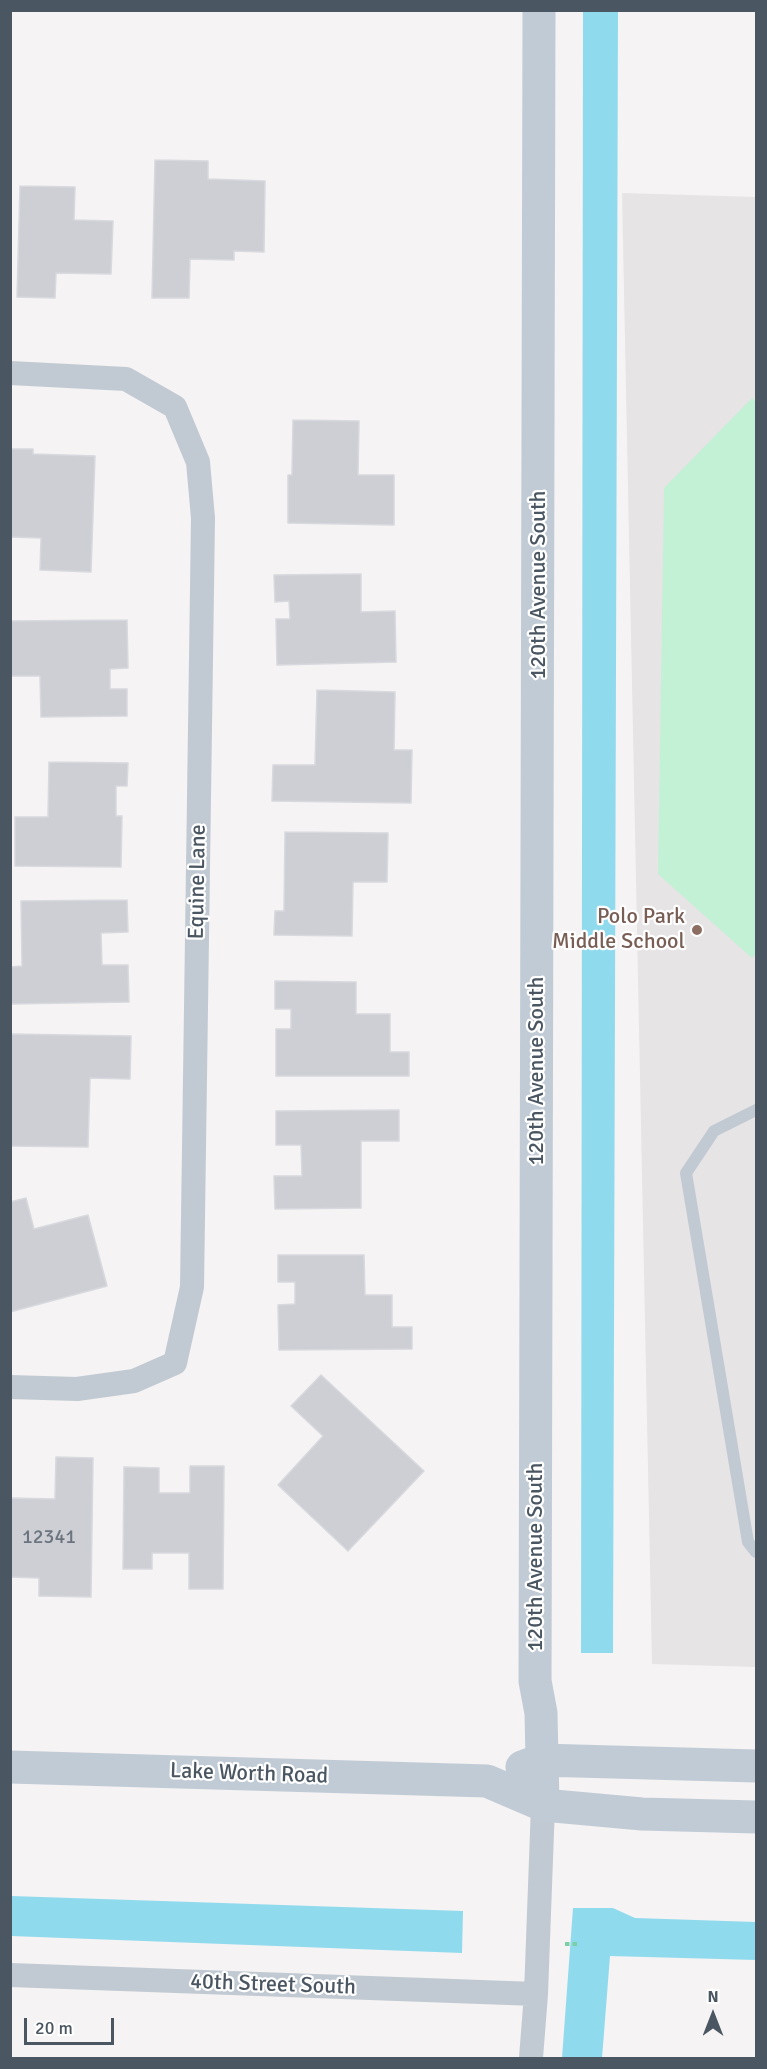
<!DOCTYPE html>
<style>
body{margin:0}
#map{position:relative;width:767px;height:2069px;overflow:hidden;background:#f5f3f3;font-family:Signika,sans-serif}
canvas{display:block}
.frame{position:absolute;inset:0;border:12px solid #4a5661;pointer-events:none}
.north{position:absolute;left:683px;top:1985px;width:60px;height:60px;-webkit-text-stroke:4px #fff;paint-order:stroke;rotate:0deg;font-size:16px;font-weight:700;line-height:24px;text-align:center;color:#4a5661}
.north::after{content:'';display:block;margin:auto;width:21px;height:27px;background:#4a5661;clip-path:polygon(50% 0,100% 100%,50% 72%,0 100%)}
.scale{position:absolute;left:24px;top:2018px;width:90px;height:27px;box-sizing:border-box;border:3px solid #4a5661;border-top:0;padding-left:8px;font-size:18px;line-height:21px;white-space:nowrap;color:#4a5661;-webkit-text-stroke:4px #fff;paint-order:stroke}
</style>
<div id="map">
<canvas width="767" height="2069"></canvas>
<div class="frame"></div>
<div class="north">N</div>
<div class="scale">20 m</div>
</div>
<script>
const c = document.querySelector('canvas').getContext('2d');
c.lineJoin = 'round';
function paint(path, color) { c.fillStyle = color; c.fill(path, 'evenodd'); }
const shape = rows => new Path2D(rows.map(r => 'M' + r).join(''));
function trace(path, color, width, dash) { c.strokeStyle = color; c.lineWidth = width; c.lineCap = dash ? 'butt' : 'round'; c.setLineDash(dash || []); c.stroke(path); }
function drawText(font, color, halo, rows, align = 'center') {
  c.font = font + ' Signika,sans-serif'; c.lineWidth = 4.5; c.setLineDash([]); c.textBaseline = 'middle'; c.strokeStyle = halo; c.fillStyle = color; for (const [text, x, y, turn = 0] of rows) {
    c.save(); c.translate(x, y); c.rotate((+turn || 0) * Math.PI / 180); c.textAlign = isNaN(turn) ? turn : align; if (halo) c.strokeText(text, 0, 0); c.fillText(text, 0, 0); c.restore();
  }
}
paint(shape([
 [622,193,756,197,756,1667,652,1664]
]), '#e6e4e5');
paint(shape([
 [752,398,756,402,756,953,752,958,658,874,664,488]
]), '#c3f1d5');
paint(shape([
 [618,10,613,1653,581,1653,583,11],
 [11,1896,463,1911,462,1953,11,1936],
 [573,1908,613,1908,635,1918,756,1922,756,1960,610,1956,602,2058,562,2058]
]), '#90daee');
const building = shape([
 [155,160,208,161,208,179,265,181,264,252,234,251,234,260,190,259,189,298,152,298,155,160],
 [20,186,75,187,74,220,113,221,111,274,56,273,55,298,17,297,20,186],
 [293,420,359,421,358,475,394,475,394,525,288,523,288,475,292,475,293,420],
 [10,449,33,449,33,454,95,456,91,572,40,570,41,538,10,537,10,449],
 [361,574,361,612,395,611,396,662,277,665,276,619,290,619,289,601,275,602,274,575,361,574],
 [127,620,128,668,110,669,110,689,127,689,127,716,41,717,40,676,11,676,10,621,127,620],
 [317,690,395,692,394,750,412,750,411,803,272,801,273,765,315,765,317,690],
 [49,762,128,763,127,786,116,786,116,816,122,816,121,867,15,866,15,817,48,817,49,762],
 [285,832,388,833,387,882,353,882,352,936,274,935,275,911,284,911,285,832],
 [127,900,128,932,101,933,102,965,128,965,129,1002,10,1004,10,967,22,966,21,901,127,900],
 [275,981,356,982,356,1014,390,1014,390,1052,409,1052,409,1076,276,1076,276,1029,291,1029,291,1009,275,1009,275,981],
 [10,1034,131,1036,130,1079,90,1078,88,1147,10,1146,10,1034],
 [399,1110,399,1141,361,1141,361,1208,275,1209,274,1176,302,1176,301,1145,276,1145,276,1111,399,1110],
 [26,1198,34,1229,88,1215,107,1286,10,1312,10,1202,26,1198],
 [278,1255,364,1255,365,1295,392,1295,392,1327,412,1327,412,1349,279,1350,278,1305,295,1304,295,1282,278,1282,278,1255],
 [321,1375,424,1471,348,1551,278,1485,323,1436,291,1406,321,1375],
 [56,1457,93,1458,91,1597,39,1596,39,1578,10,1577,10,1498,55,1499,56,1457],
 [190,1466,224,1466,223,1589,189,1589,189,1553,152,1553,152,1569,123,1569,124,1467,159,1468,159,1493,190,1493,190,1466]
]);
paint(building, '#cdcfd5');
trace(building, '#d7d9de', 1.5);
trace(shape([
 [565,1944,578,1944]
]), '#7ad0a6', 4, [4.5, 3]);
trace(shape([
 [756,1110,714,1131,686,1173,748,1542,756,1552]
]), '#c1cad2', 12);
trace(shape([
 [10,373,126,379,175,407,198,462,203,518,192,1287,175,1363,134,1381,77,1389,10,1387],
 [10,1975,536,1994],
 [531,2058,536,1994,543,1805]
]), '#c1cad2', 24);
trace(shape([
 [539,10,535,1681,541,1713,543,1805],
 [10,1767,487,1781,543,1805,642,1814,756,1817],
 [522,1767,541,1760,756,1766]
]), '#c1cbd6', 33);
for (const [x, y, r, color] of [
 [697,930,6,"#8d6e63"]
]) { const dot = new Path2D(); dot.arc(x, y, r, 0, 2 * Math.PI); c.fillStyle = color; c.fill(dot); trace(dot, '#fff', 2); }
drawText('20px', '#6b747e', null, [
 ["12341",49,1538]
]);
drawText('22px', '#4a5661', '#fff', [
 ["120th Avenue South",539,585,-90],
 ["Equine Lane",198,882,-89],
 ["120th Avenue South",537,1071,-90],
 ["120th Avenue South",536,1557,-90],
 ["Lake Worth Road",249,1774,2],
 ["40th Street South",273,1985,2]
]);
drawText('22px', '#785e54', '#fff', [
 ["Polo Park",685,917],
 ["Middle School",685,942]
], 'right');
</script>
